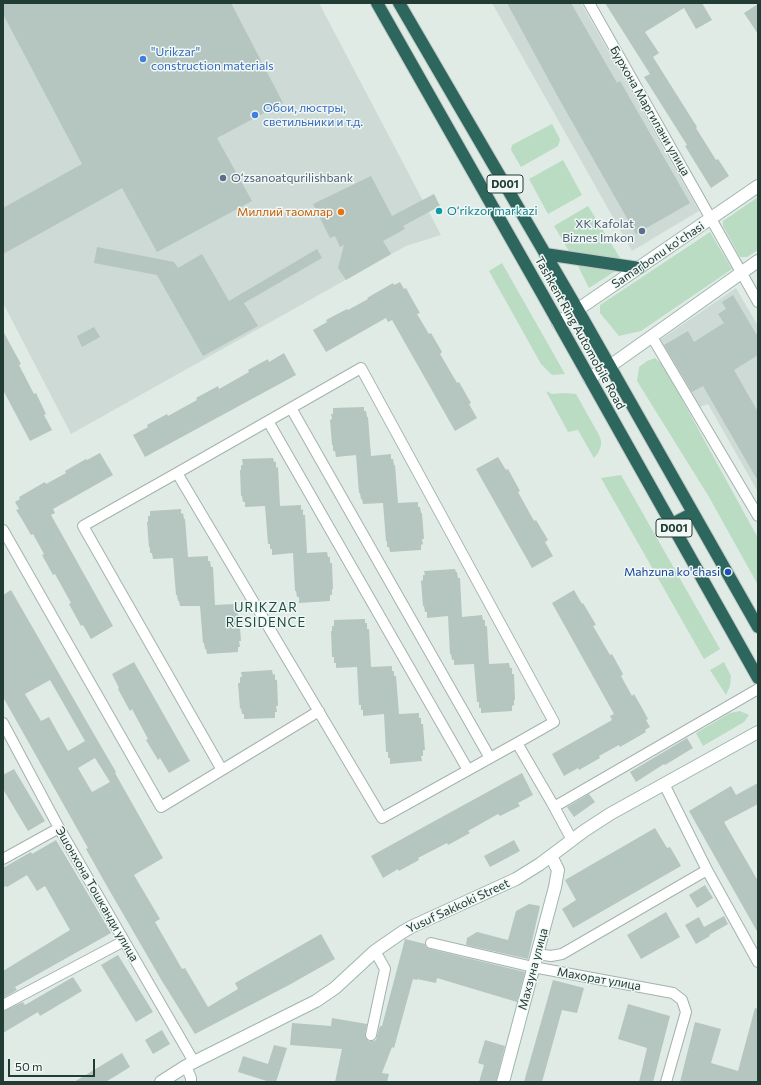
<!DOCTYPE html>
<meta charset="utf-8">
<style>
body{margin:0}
#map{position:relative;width:761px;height:1085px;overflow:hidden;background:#e0ebe6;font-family:Commissioner,sans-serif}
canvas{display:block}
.frame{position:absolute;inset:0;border:4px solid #213b35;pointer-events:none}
.scale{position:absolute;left:8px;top:1059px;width:87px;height:18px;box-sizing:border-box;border:2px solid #213b35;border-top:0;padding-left:5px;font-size:12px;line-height:14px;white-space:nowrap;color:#213b35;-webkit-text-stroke:3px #f0f7f4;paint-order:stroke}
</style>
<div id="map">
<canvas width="761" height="1085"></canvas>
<div class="frame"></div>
<div class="scale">50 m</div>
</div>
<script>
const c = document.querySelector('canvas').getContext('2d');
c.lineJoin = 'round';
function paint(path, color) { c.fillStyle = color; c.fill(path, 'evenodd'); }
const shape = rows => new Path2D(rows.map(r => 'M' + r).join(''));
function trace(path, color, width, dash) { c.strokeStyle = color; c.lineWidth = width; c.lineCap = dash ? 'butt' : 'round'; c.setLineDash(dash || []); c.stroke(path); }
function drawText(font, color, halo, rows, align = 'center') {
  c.font = font + ' Commissioner,sans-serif'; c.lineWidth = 3; c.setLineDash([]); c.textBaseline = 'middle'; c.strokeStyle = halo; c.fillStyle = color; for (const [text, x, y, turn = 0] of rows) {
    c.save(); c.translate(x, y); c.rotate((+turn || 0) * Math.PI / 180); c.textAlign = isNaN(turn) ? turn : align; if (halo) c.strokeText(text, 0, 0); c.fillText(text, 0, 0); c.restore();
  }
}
paint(shape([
 [3,3,319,3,441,235,406,246,71,434,3,303],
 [492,3,581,3,699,211,632,251],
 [736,288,758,326,758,492,708,404,697,408,657,342]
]), '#cedad5');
paint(shape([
 [552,124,560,139,558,146,521,167,511,150,512,145],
 [563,160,582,195,548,214,529,179],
 [758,197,758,250,747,257,740,257,723,226,723,221],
 [588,206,622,261,569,251,554,226],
 [710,232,732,269,641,331,619,336,600,313,600,305],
 [576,262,620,268,589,288],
 [502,263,565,374,552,375,541,364,489,271],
 [655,358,663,365,758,538,758,585,709,497,637,381,639,367,647,361],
 [546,391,552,394,564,393,576,394,599,435,601,440,601,446,598,453,594,458,578,430,568,432],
 [621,475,720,649,704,659,601,478],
 [724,662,731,676,730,686,726,695,710,670],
 [740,711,749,715,744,722,703,746,696,733,730,713]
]), '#b9dcc3');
paint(shape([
 [3,3,231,3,283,103,217,138,252,201,157,252,122,188,3,254,3,208,82,164,3,14],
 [507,3,571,3,617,83,620,81,690,203,636,234,558,97],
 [605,3,702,3,712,20,696,29,684,8,645,32,659,53,653,57,697,127,696,128,716,160,718,159,729,176,711,188,685,146,687,145,644,77,650,74],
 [758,4,758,34,744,13],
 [371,176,392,216,434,194,440,206,403,226,405,229,383,241,391,254,346,280,338,268,344,245,340,247,335,236,330,238,313,204],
 [97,247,174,262,178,268,202,254,229,301,317,249,322,258,244,303,258,326,203,356,157,275,94,263],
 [400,282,404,289,406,288,412,299,420,313,417,314,429,334,431,333,442,352,440,354,457,383,459,382,471,403,469,404,477,418,455,431,392,320,388,322,386,318,326,352,313,330,327,322,326,320,347,309,348,310,368,299,367,298,393,283,394,285],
 [733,295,758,337,758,355,734,370,758,412,758,481,703,386,692,392,664,345,688,331,694,342,724,323,718,314,726,309,722,302],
 [94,327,100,337,82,347,77,336],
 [3,331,21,364,19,365,34,394,36,393,46,414,44,415,52,430,30,441,3,390],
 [284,353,296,375,145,457,133,435,148,427,147,425,167,414,168,416,197,400,196,398,218,386,219,389,249,372,248,370,268,359,269,362],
 [364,407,364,411,366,411,367,417,368,417,371,456,391,454,391,459,393,459,394,465,395,465,398,503,418,502,418,507,420,507,421,513,422,513,424,539,422,539,423,544,421,545,421,550,390,552,389,547,387,547,387,541,386,541,383,503,363,504,362,499,361,499,360,493,359,493,356,455,336,457,335,451,333,451,333,445,332,445,330,420,332,419,331,414,333,414,333,408],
 [100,453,113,475,53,509,55,513,51,515,113,626,91,639,83,625,81,626,69,604,71,603,55,574,53,575,42,555,44,554,33,534,31,535,23,521,16,510,19,509,15,502,20,499,19,497,45,482,46,484,66,473,65,471,86,459,87,460],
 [498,457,506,470,508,469,520,491,518,492,534,521,536,520,548,540,545,542,553,556,532,568,476,469],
 [273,458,274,462,276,462,276,468,278,467,280,506,301,505,301,510,303,509,303,515,305,515,307,553,327,552,328,557,330,557,330,563,332,563,333,589,332,589,332,595,330,595,330,601,299,603,299,597,297,597,296,591,295,591,293,553,272,555,272,549,270,549,270,544,268,544,265,506,245,507,245,502,243,502,242,496,241,496,240,470,241,470,241,465,243,465,242,459],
 [181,509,181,514,183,513,184,519,185,519,188,557,208,556,208,561,210,561,211,567,213,567,215,605,235,604,235,609,237,609,238,615,239,615,241,641,239,641,240,647,238,647,238,652,207,654,206,649,205,649,204,643,203,643,200,606,180,606,179,601,178,601,177,595,176,595,173,558,153,559,152,553,150,553,150,547,149,548,147,522,148,522,148,516,150,516,150,511],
 [455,569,456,572,457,572,458,578,460,578,462,617,482,615,483,620,485,620,485,626,487,626,489,664,509,663,510,668,512,668,512,674,514,674,515,700,514,700,514,705,512,706,512,711,481,713,481,708,479,708,479,702,477,702,474,664,454,665,454,660,452,660,451,654,450,654,448,616,427,618,427,612,425,612,424,606,423,606,421,581,423,580,423,575,425,575,424,571],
 [11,590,95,736,116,772,115,773,163,858,134,875,160,919,155,922,182,969,185,968,208,1007,238,989,235,983,321,934,335,959,289,985,195,1034,162,981,108,888,86,849,88,848,3,697,3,595],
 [50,680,85,741,68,751,49,717,41,721,25,694],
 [95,758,110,782,92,792,78,768],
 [574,590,582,604,583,603,596,625,593,626,610,655,612,654,623,674,621,676,632,696,634,694,642,708,648,719,646,720,650,727,645,730,646,732,620,747,619,745,599,756,600,758,579,770,578,768,564,776,552,754,612,720,610,716,614,714,552,603],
 [365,619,365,623,367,623,367,629,369,629,371,667,392,666,392,671,394,671,394,676,396,676,399,714,419,713,419,718,421,718,421,724,423,724,425,750,423,750,423,756,421,756,422,761,390,764,390,758,388,758,388,752,386,752,384,714,363,716,363,710,361,710,361,705,359,705,357,667,336,668,336,663,334,663,334,657,332,657,331,631,332,631,332,626,334,626,334,620],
 [134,662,190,761,169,773,160,758,158,760,146,740,148,739,132,709,130,711,118,689,119,688,112,674],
 [272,670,273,675,275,674,275,680,277,680,278,706,276,706,277,712,275,712,275,718,244,719,244,714,242,714,241,708,240,709,238,683,240,683,240,677,242,677,241,672],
 [687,738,693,748,665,765,664,764,636,782,630,772],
 [14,769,45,821,28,831,3,789,3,775],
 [522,773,533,795,518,803,520,806,500,816,498,814,468,831,470,833,448,845,447,843,418,858,419,860,399,871,398,869,383,878,371,856],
 [758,783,758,804,724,822,758,881,758,933,689,811,731,786,736,795],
 [589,794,595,802,574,817,567,807],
 [655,828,667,848,670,847,681,866,573,928,562,909,576,900,565,880],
 [56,840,111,933,15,987,17,990,3,998,3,971,70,930,45,886,37,891,27,875,7,887,6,886,3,888,3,868,31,852,32,854],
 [514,840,520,851,490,867,484,856],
 [705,885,713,898,697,908,689,895],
 [529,904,540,906,528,959,466,945,467,938,477,932,508,940,516,911],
 [666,912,680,937,641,959,627,935],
 [724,916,728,924,709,935,710,936,696,944,685,925,699,917,704,927],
 [405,939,425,944,426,947,430,949,525,972,517,1002,437,978,436,983,417,979,417,980,413,979,394,1048,392,1047,382,1073,389,1074,387,1082,335,1082,342,1049,290,1045,292,1023,331,1026,332,1018,367,1024,365,1034,365,1037,369,1041,373,1041,376,1040,377,1036,380,1026,382,1026],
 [118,955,153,1012,136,1022,101,965],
 [73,977,82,991,40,1016,38,1012,3,1033,3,1011,23,1002,25,1005],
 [553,980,584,988,577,1013,562,1010,542,1082,524,1082],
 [628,1004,670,1016,653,1082,639,1082,647,1048,618,1039],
 [755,1008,758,1009,758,1077,757,1082,680,1082,695,1022,721,1029,711,1063,738,1071],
 [162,1030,170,1044,153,1054,145,1040],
 [485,1040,505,1046,496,1082,479,1082,484,1065,478,1063],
 [274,1045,287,1048,276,1082,270,1082,238,1072,243,1056,268,1064],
 [122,1053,130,1067,114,1077,105,1082,74,1082]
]), '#b5c5bf');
const street = shape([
 [589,3,758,302],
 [652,337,758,516],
 [291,408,490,758],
 [268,421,468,770],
 [177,473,83,526,222,770],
 [3,530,161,807,319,711],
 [3,723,59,828,194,1062],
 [517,743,382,818,177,473,361,368,554,722,517,743,552,803,572,840],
 [664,784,707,870,758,962],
 [554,807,758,689],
 [3,859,59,828],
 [431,943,533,967,673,993,682,1000,686,1012,666,1082],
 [537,954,551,956,562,954,707,870],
 [3,1005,124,941],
 [371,1035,385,969,375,951],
 [186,1066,191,1078,191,1082]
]);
const secondary = shape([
 [558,323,758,186],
 [589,378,610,366,758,261],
 [161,1082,186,1066,316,1001,335,988,375,951,401,933,411,927,516,879,540,864,584,831,610,814,758,732],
 [503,1082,555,887,558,870,551,856]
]);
const highway = shape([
 [377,3,544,297,758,678],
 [399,3,578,310,758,627],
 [545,254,639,268],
 [672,524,693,513]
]);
trace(street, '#a3b3ad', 12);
trace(secondary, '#9fb6af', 14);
trace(highway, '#c1c8c6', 14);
trace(street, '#fff', 10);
trace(secondary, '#fff', 12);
trace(highway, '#2d665d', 12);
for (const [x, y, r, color] of [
 [143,59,4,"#3f7fe0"],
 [255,115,4,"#3f7fe0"],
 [223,178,4,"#5c6f8a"],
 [439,211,4,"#0f9aa8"],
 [341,212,4,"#e8710a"],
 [642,231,4,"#5c6f8a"],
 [728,572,4,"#1a4fb4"]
]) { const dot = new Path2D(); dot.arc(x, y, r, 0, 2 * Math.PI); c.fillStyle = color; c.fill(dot); trace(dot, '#f0f7f4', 1.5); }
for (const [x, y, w] of [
 [505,184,36],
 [674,528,36]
]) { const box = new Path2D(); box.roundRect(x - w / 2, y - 9, w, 18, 3); c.fillStyle = '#f0f7f4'; c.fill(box); trace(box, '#213b35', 1); }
drawText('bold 11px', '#213b35', null, [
 ["D001",505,184],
 ["D001",674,528]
]);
drawText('12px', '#366cbe', '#f0f7f4', [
 ["\"Urikzar\"",151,52],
 ["construction materials",151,66],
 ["Обои, люстры,",263,108],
 ["светильники и т.д.",263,122]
], 'left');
drawText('12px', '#213b35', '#f0f7f4', [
 ["Бурхона Маргилани улица",650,111,60],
 ["Samarbonu ko'chasi",658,255,-34],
 ["Tashkent Ring Automobile Road",580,333,61],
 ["Эшонхона Тошканди улица",97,894,60],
 ["Yusuf Sakkoki Street",458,906,-25],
 ["Махзуна улица",533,969,-75],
 ["Махорат улица",599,979,10]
]);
drawText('12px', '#4e5e75', '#f0f7f4', [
 ["Oʻzsanoatqurilishbank",231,178],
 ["XK Kafolat",634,224,"right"],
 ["Biznes Imkon",634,238,"right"]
], 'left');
drawText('12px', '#0d838f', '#f0f7f4', [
 ["Oʻrikzor markazi",447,211]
], 'left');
drawText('12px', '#c56008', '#f0f7f4', [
 ["Миллий таомлар",333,212]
], 'right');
drawText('12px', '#164399', '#f0f7f4', [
 ["Mahzuna ko'chasi",720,572]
], 'right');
c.letterSpacing = '1px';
drawText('13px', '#1d4c43', '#f0f7f4', [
 ["URIKZAR",266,608],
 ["RESIDENCE",266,623]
]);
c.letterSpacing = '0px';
</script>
